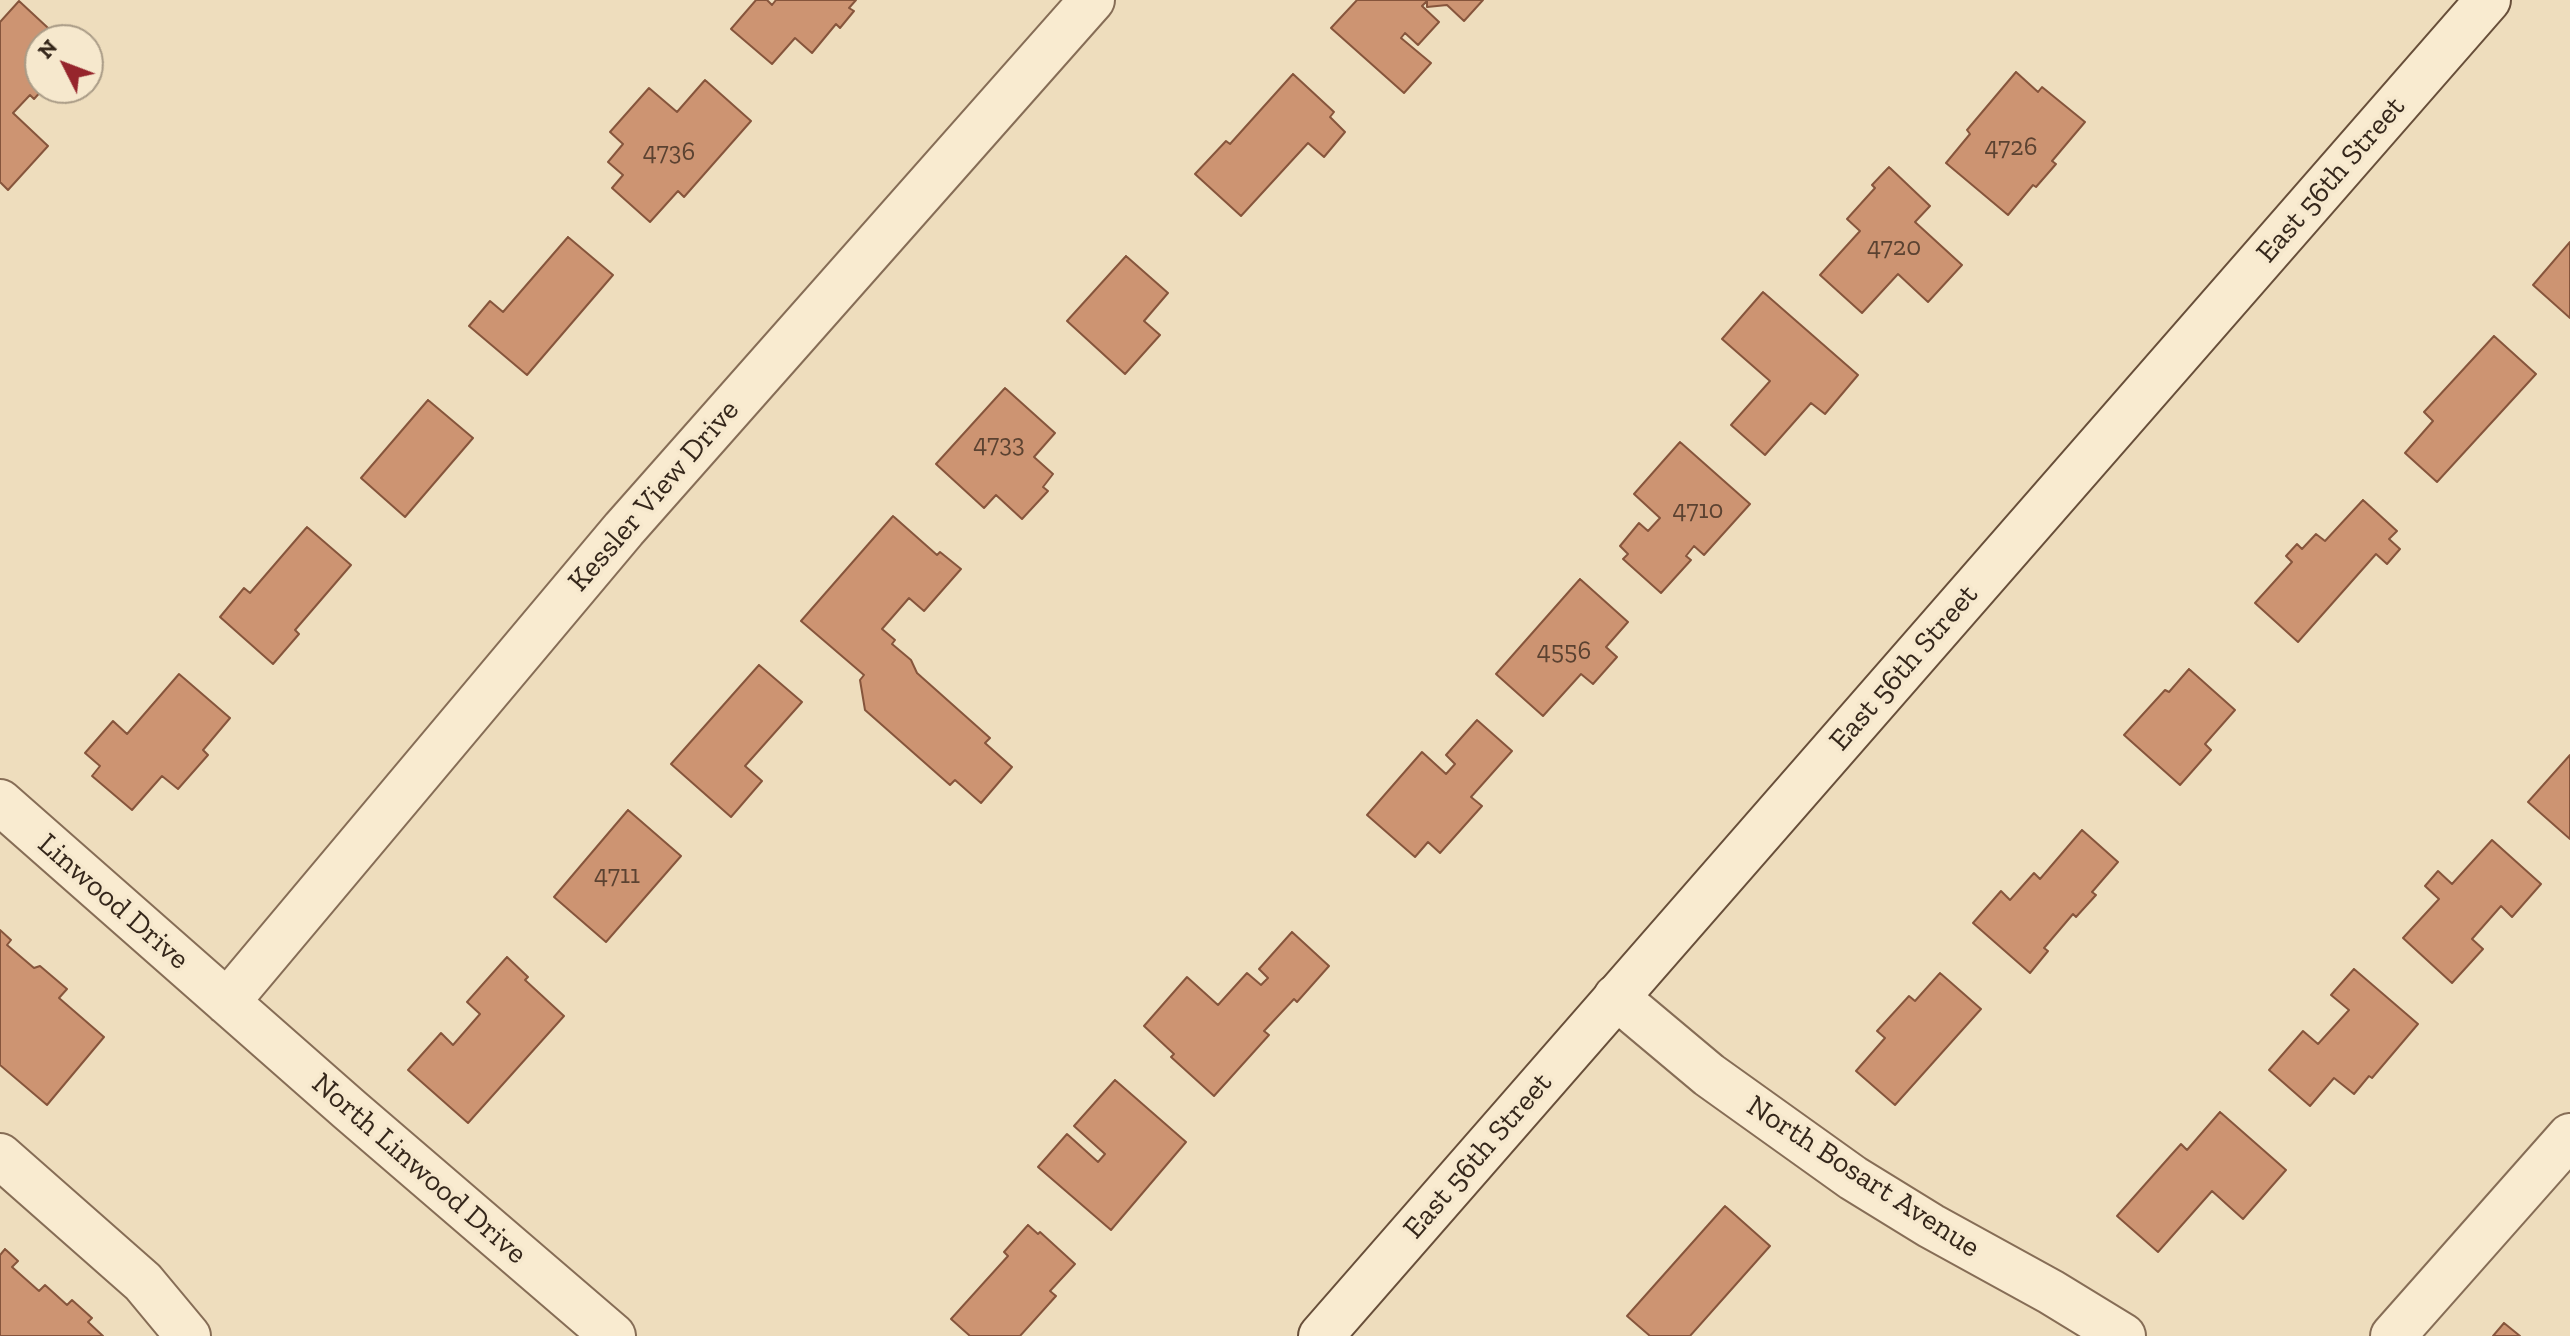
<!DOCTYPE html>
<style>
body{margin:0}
#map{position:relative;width:2570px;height:1336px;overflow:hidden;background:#eeddbd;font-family:"Zilla Slab",serif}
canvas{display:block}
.north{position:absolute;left:24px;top:24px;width:80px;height:80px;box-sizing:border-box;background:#f6e8cd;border:2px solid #a99b86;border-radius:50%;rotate:312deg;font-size:22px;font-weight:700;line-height:32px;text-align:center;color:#35271b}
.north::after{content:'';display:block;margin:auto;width:28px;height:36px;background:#96252c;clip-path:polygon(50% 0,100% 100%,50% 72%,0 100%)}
</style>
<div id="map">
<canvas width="2570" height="1336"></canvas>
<div class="north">N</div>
</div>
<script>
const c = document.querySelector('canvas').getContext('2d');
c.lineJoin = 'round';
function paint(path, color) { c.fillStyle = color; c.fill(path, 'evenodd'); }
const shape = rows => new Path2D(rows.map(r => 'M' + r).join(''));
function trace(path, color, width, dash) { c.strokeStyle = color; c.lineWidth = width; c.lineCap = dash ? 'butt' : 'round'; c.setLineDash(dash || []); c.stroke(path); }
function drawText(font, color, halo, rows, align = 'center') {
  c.font = font + ' "Zilla Slab",serif'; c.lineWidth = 7; c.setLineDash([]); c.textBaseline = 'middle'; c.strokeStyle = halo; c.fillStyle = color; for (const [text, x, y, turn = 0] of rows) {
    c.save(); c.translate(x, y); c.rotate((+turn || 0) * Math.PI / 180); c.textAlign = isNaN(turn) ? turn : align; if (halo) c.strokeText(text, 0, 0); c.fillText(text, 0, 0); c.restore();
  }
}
const building = shape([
 [756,0,767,0,772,5,776,0,856,0,849,8,854,11,840,28,836,24,812,53,795,38,772,64,731,29,756,0],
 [1357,0,1483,0,1464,21,1447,5,1427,7,1427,1,1422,6,1439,22,1418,45,1405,33,1401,38,1431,63,1404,93,1331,28,1357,0],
 [19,1,61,40,40,40,40,88,44,88,34,99,30,95,13,113,48,146,8,190,0,182,0,22,19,1],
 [2016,72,2038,92,2042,87,2085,122,2052,161,2056,164,2036,187,2033,185,2008,215,1946,163,1970,134,1967,130,2016,72],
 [1293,74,1334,112,1330,117,1345,132,1324,157,1308,143,1241,216,1195,174,1226,141,1230,144,1293,74],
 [705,80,751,121,684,197,678,191,650,222,612,188,623,175,608,162,623,144,610,132,649,88,677,112,705,80],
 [1889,167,1930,206,1915,222,1962,265,1928,302,1898,274,1862,313,1820,275,1860,231,1847,219,1875,188,1872,185,1889,167],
 [568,237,613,275,527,375,469,326,490,301,503,312,568,237],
 [2570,242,2570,318,2533,285,2570,242],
 [1126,256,1168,293,1144,321,1160,335,1125,374,1067,321,1126,256],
 [1763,292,1858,375,1825,414,1811,403,1765,455,1731,425,1770,381,1722,339,1763,292],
 [2494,336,2536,374,2437,482,2405,453,2433,421,2424,412,2494,336],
 [1005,388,1055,433,1034,457,1053,474,1043,487,1048,491,1022,519,996,495,984,508,936,464,1005,388],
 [428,400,473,438,405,517,361,478,428,400],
 [1680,442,1750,504,1704,555,1694,546,1686,556,1691,560,1661,593,1623,559,1628,554,1620,546,1639,523,1648,531,1660,518,1634,494,1680,442],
 [2363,500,2397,531,2389,539,2400,549,2387,564,2376,554,2298,642,2255,603,2292,562,2286,556,2297,544,2302,549,2316,534,2325,541,2363,500],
 [893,516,937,555,940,552,961,569,924,611,909,598,882,629,895,640,892,644,911,660,917,673,990,738,985,743,1012,767,981,803,955,780,950,785,865,710,860,680,864,675,801,621,893,516],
 [307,527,351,565,295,630,299,634,273,664,220,617,244,588,250,593,307,527],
 [1580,579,1628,622,1606,647,1617,657,1593,684,1581,674,1543,716,1496,674,1580,579],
 [759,665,802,702,745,766,762,781,731,817,671,764,759,665],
 [2189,669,2235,710,2205,744,2211,750,2180,785,2124,735,2165,690,2169,692,2189,669],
 [179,674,230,718,203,750,208,755,178,789,162,776,132,810,92,776,100,766,85,753,113,721,127,734,179,674],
 [1477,720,1512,751,1471,797,1482,806,1440,853,1428,842,1415,857,1367,815,1422,752,1446,774,1455,764,1446,755,1477,720],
 [2570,755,2570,839,2528,802,2570,755],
 [628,810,681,856,606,942,554,897,628,810],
 [2082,830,2118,862,2092,892,2096,895,2076,917,2073,914,2044,948,2048,951,2030,973,1973,923,2001,891,2010,900,2034,873,2040,879,2082,830],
 [2492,840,2541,884,2512,917,2501,906,2472,939,2483,949,2452,983,2403,938,2439,899,2425,886,2438,871,2452,884,2492,840],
 [0,930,11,940,7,945,34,968,40,966,67,989,59,998,104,1037,47,1105,0,1065,0,930],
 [1292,932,1329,966,1297,1002,1294,999,1264,1031,1269,1035,1214,1096,1171,1057,1174,1054,1144,1026,1187,977,1218,1005,1247,973,1261,985,1268,978,1259,969,1292,932],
 [507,957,528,977,525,980,564,1016,468,1123,408,1070,441,1033,453,1045,480,1014,467,1002,507,957],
 [2354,969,2418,1024,2372,1078,2369,1076,2354,1094,2334,1078,2310,1106,2269,1070,2303,1031,2318,1044,2349,1010,2331,995,2354,969],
 [1940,973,1981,1009,1895,1105,1856,1071,1885,1038,1877,1031,1909,996,1915,1001,1940,973],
 [1115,1080,1186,1142,1111,1230,1038,1167,1067,1134,1098,1162,1105,1154,1074,1126,1115,1080],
 [2220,1112,2286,1170,2243,1219,2212,1191,2158,1252,2117,1216,2181,1144,2187,1150,2220,1112],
 [1725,1206,1770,1246,1690,1336,1650,1336,1627,1316,1725,1206],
 [1028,1225,1038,1234,1040,1232,1075,1264,1050,1291,1056,1296,1020,1336,970,1336,951,1319,1008,1256,1004,1252,1028,1225],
 [5,1249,18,1261,12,1267,39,1291,45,1285,67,1305,72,1300,92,1318,88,1322,103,1336,0,1336,0,1255,5,1249],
 [2504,1323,2520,1336,2493,1336,2504,1323]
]);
paint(building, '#cd9472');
trace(building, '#86553c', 2);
const street = shape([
 [0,802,350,1110,613,1336],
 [1616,997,1709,1075,1853,1178,1931,1226,2051,1292,2123,1336],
 [227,1002,624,529,1092,0],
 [0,1156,143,1282,188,1336],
 [2393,1336,2570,1136]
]);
const secondary = shape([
 [1321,1336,2488,0]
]);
trace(street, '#866d56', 48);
trace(secondary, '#684f3a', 48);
trace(street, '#f9ebd0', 44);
trace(secondary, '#f9ebd0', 44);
drawText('26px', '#5b4231', null, [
 ["4726",2011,148],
 ["4736",669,153],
 ["4720",1894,248],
 ["4733",999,445],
 ["4710",1698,511],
 ["4556",1564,652],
 ["4711",617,876]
]);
drawText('30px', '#35271b', '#f6e8cd', [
 ["East 56th Street",2331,180,-49],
 ["Kessler View Drive",654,496,-49],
 ["East 56th Street",1904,668,-49],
 ["Linwood Drive",113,902,41],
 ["East 56th Street",1478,1156,-49],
 ["North Linwood Drive",419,1169,41],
 ["North Bosart Avenue",1863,1177,33]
]);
</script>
